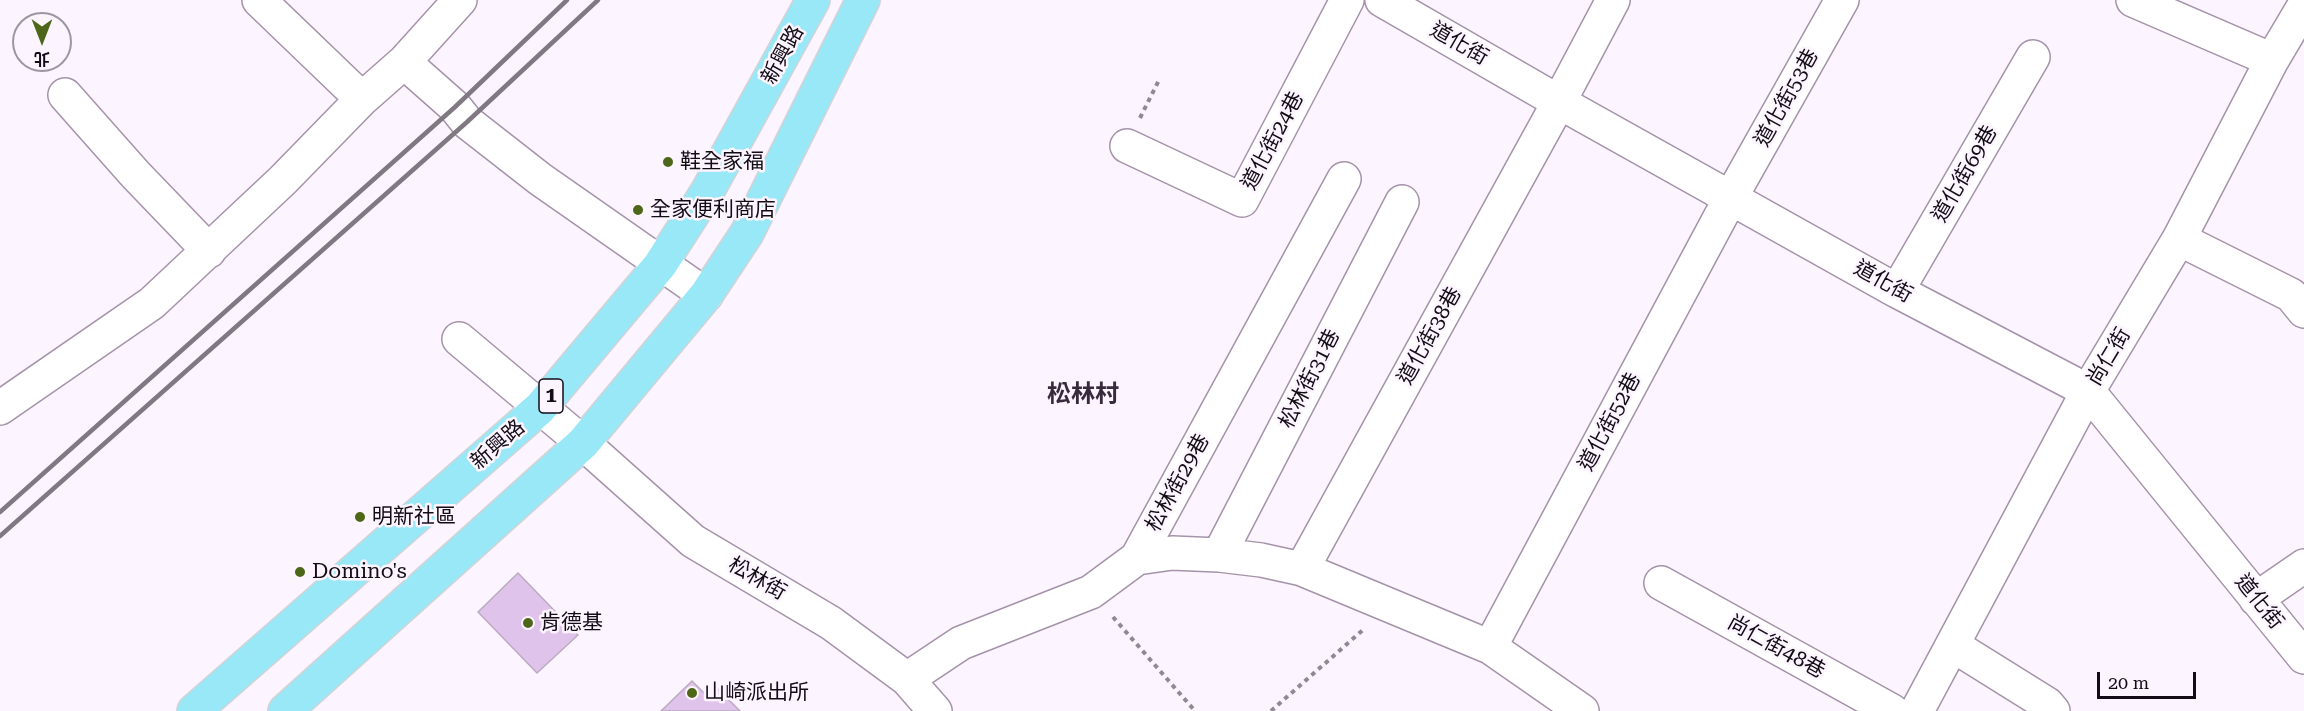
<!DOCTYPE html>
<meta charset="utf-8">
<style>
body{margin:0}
#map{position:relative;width:2304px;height:711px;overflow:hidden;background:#fcf4fe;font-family:"Roboto Serif","Noto Sans TC",serif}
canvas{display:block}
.north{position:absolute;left:12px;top:12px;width:60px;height:60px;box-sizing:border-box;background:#fcf4fe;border:2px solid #9e97a0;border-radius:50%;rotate:180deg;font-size:16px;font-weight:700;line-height:24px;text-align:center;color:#120c14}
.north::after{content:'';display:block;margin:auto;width:21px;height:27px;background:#4d6617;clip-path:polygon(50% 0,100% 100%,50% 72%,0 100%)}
.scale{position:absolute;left:2097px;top:672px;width:99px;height:27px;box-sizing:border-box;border:3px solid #120c14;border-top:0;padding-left:8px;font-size:18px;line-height:21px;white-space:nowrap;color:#120c14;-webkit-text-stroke:4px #fcf4fe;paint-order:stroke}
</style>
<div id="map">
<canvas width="2304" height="711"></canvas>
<div class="north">北</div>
<div class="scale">20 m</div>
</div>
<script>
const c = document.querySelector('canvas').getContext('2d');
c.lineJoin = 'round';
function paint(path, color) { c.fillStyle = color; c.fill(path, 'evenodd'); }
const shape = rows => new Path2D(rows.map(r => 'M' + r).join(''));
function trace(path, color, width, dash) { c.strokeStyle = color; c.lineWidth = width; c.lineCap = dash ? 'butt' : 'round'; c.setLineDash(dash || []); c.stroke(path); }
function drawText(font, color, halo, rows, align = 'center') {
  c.font = font + ' "Roboto Serif","Noto Sans TC",serif'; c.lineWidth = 5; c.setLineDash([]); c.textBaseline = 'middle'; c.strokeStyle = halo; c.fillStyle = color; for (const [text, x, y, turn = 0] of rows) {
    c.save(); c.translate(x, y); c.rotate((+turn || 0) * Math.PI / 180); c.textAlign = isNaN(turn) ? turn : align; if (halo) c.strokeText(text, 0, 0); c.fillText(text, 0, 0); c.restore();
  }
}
const building = shape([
 [518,573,578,635,537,673,478,612,518,573],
 [692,681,709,698,718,689,740,711,661,711,692,681]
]);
paint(building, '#e0c3eb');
trace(building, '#bbaac2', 1.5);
const minor = shape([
 [259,0,362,99],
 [1382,0,1559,102,1897,291,2088,391,2304,657],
 [2133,0,2272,60],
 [404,62,455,107,467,122,540,179,706,295],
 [65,95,135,174,209,251],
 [1127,146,1242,200,1347,0],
 [2179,239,2291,295,2304,311],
 [1897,291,2033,57],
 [459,339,583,443,693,541,831,623,907,679,935,711],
 [0,408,152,303,283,180,362,99,404,62,460,0],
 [1219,555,1402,202],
 [1137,558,1172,553,1219,555,1261,560,1302,569,1490,647,1582,711],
 [1302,569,1559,102,1613,0],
 [1661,583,1892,711],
 [2256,599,2304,566],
 [1954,646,2047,704,2053,711],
 [1490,647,1731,197,1842,0],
 [907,679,961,643,1091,592,1137,558,1344,179],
 [1917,711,2088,391,2179,239,2272,60,2304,6]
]);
const major = shape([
 [194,711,540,408,660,265,707,192,813,0],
 [285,711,583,443,706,295,747,233,863,0]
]);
trace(minor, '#a493aa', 36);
trace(major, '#d4d3d5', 36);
trace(shape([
 [1140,118,1160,78],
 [1113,617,1195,711],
 [1271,711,1364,629]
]), '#908992', 4, [4.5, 4.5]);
trace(minor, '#fff', 33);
trace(major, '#98e8f8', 33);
trace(shape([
 [0,512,455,107,567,0],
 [0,536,467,122,598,0]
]), '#807982', 4.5);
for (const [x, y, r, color] of [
 [668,162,6,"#4d6617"],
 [638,210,6,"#4d6617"],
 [360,517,6,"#4d6617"],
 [300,572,6,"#4d6617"],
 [528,623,6,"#4d6617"],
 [692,693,6,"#4d6617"]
]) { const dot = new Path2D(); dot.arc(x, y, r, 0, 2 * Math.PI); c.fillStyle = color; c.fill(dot); trace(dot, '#fcf4fe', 2); }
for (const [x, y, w] of [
 [551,396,24]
]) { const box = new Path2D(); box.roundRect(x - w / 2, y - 17, w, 34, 4.5); c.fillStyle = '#fcf4fe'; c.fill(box); trace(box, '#120c14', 1.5); }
drawText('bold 20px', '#120c14', null, [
 ["1",551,396]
]);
drawText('21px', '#120c14', '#fcf4fe', [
 ["道化街",1459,44,30],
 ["新興路",783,55,-61],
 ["道化街53巷",1787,98,-61],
 ["道化街24巷",1273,141,-62],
 ["道化街69巷",1965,174,-60],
 ["道化街",1883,282,29],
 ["道化街38巷",1430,336,-61],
 ["尚仁街",2109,357,-59],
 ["松林街31巷",1310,379,-63],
 ["道化街52巷",1610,422,-62],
 ["新興路",498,445,-41],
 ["松林街29巷",1178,483,-61],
 ["松林街",757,579,30],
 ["道化街",2259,602,51],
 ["尚仁街48巷",1776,647,29]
]);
drawText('21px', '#120c14', '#fcf4fe', [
 ["鞋全家福",680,162],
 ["全家便利商店",650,210],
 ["明新社區",372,517],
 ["Domino's",312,572],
 ["肯德基",540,623],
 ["山崎派出所",704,693]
], 'left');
drawText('bold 24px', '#382a3d', '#fcf4fe', [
 ["松林村",1083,395]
]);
</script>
